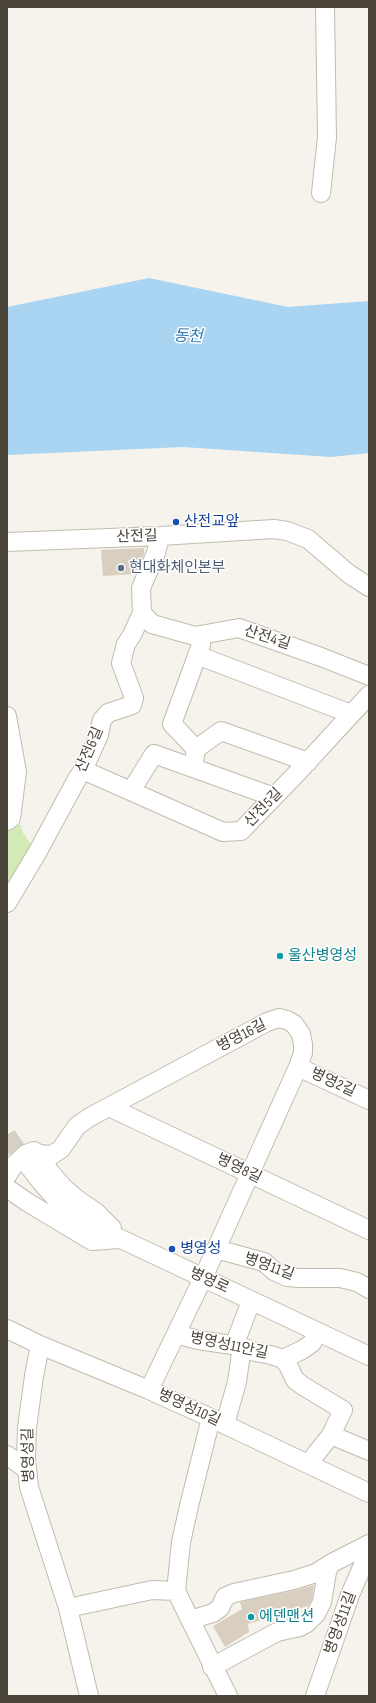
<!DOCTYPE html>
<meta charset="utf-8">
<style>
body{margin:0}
#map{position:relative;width:376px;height:1703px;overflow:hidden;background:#f6f3ec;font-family:"Sofia Sans Condensed",sans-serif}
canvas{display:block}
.frame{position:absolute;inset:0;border:8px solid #4b4439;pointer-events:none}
</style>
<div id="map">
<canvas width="376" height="1703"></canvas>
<div class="frame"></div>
</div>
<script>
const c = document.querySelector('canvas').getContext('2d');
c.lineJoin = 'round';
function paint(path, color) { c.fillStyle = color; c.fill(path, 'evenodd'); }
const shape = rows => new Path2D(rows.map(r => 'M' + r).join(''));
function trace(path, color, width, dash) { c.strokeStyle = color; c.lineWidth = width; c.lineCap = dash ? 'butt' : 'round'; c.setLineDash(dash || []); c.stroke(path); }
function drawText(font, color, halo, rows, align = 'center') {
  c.font = font + ' "Sofia Sans Condensed","Noto Sans KR",sans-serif'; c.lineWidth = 3; c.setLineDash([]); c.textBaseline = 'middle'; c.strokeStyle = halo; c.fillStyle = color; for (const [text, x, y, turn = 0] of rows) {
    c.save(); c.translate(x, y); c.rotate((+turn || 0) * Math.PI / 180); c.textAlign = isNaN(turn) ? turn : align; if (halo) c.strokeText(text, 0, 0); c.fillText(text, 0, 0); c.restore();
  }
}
paint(shape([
 [10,822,21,825,23,833,34,848,7,892,7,832]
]), '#d2eab5');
paint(shape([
 [149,278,288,307,369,301,369,453,331,457,183,447,7,455,7,307]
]), '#a9d4f2');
paint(shape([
 [144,548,144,554,135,574,103,576,101,550],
 [314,1585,312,1599,308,1606,248,1624,249,1632,225,1647,213,1626,242,1609,240,1602,296,1590]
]), '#d8cfc1');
trace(shape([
 [7,1135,24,1160]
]), '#d4d0c8', 18, [18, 9]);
const minor = shape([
 [321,193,327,137,325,7],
 [7,542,160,536,274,529,287,531,308,539,349,574,369,587],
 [142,613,152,624,195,636,239,628,321,657,369,676],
 [197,655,351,714],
 [7,716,17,772,11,818,7,821],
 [196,749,221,731,308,762],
 [193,768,196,749,172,724,201,645],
 [83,770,223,832,241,831,299,771,369,695],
 [131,791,154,754,274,797],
 [7,903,37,853,77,779,83,770,99,735,102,720,108,713,132,705,134,698,121,663,126,644,132,635,142,613,141,588,156,553,160,536],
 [298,1067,369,1100],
 [109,1107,369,1230],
 [39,1154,52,1155,61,1149,77,1126,90,1117,267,1022,279,1018,287,1020,294,1024,301,1034,303,1044,303,1053,298,1067,203,1278,149,1390],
 [24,1160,41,1182,57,1200,77,1216,102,1230,369,1356],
 [7,1176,14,1165,26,1154,34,1151,39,1154,50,1172,63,1187,78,1200,96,1212,112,1228],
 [7,1188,27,1202,92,1241,119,1239],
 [216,1249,264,1262,274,1271,287,1277,299,1278,340,1278,357,1282,369,1289],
 [7,1329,40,1345,149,1390,211,1418,369,1493],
 [176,1334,198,1340,239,1346,255,1352,271,1355,283,1359,302,1350,312,1343,318,1332],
 [40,1345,34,1376,27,1428,26,1459,29,1487,68,1608,89,1696],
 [283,1359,288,1365,295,1380,303,1386,343,1410,331,1435,308,1464],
 [225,1424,237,1382,241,1353,237,1338,251,1301],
 [331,1435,369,1451],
 [7,1455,27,1470],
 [176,1591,181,1542,189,1506,211,1418],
 [68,1608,152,1590,176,1591,228,1696],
 [190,1620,213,1613,220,1608,225,1597,234,1593,294,1580,316,1573,330,1564],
 [212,1667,277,1632,300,1627,307,1623,316,1614,322,1602,327,1572,330,1564,369,1544],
 [315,1696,350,1595,369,1551]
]);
trace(minor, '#c2bbae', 20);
trace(minor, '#fff', 18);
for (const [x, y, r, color] of [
 [176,522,4,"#1a4fb4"],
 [121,568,4,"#5c6f8a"],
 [280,956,4,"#0f9aa8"],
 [172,1249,4,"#1a4fb4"],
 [251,1617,4,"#0f9aa8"]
]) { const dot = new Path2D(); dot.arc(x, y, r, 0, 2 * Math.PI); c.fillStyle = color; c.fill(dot); trace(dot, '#fff', 1.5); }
drawText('15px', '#164399', '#fff', [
 ["산전교앞",184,522],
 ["병영성",180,1249]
], 'left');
drawText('15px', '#4b4439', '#fff', [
 ["산전길",137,537,-2],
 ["산전4길",267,638,18],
 ["산전6길",90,750,-67],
 ["산전5길",264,808,-46],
 ["병영16길",242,1036,-27],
 ["병영2길",333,1083,25],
 ["병영8길",239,1169,26],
 ["병영11길",269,1267,20],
 ["병영로",209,1281,25],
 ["병영성11안길",229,1346,12],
 ["병영성10길",189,1408,25],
 ["병영성길",29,1455,-91],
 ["병영성11길",341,1623,-70]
]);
drawText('15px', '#4e5e75', '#fff', [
 ["현대화체인본부",129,568]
], 'left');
drawText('15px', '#0d838f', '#fff', [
 ["울산병영성",288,956],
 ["에덴맨션",259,1617]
], 'left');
drawText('italic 16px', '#2e7ab2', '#fff', [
 ["동천",188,337,2]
]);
</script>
